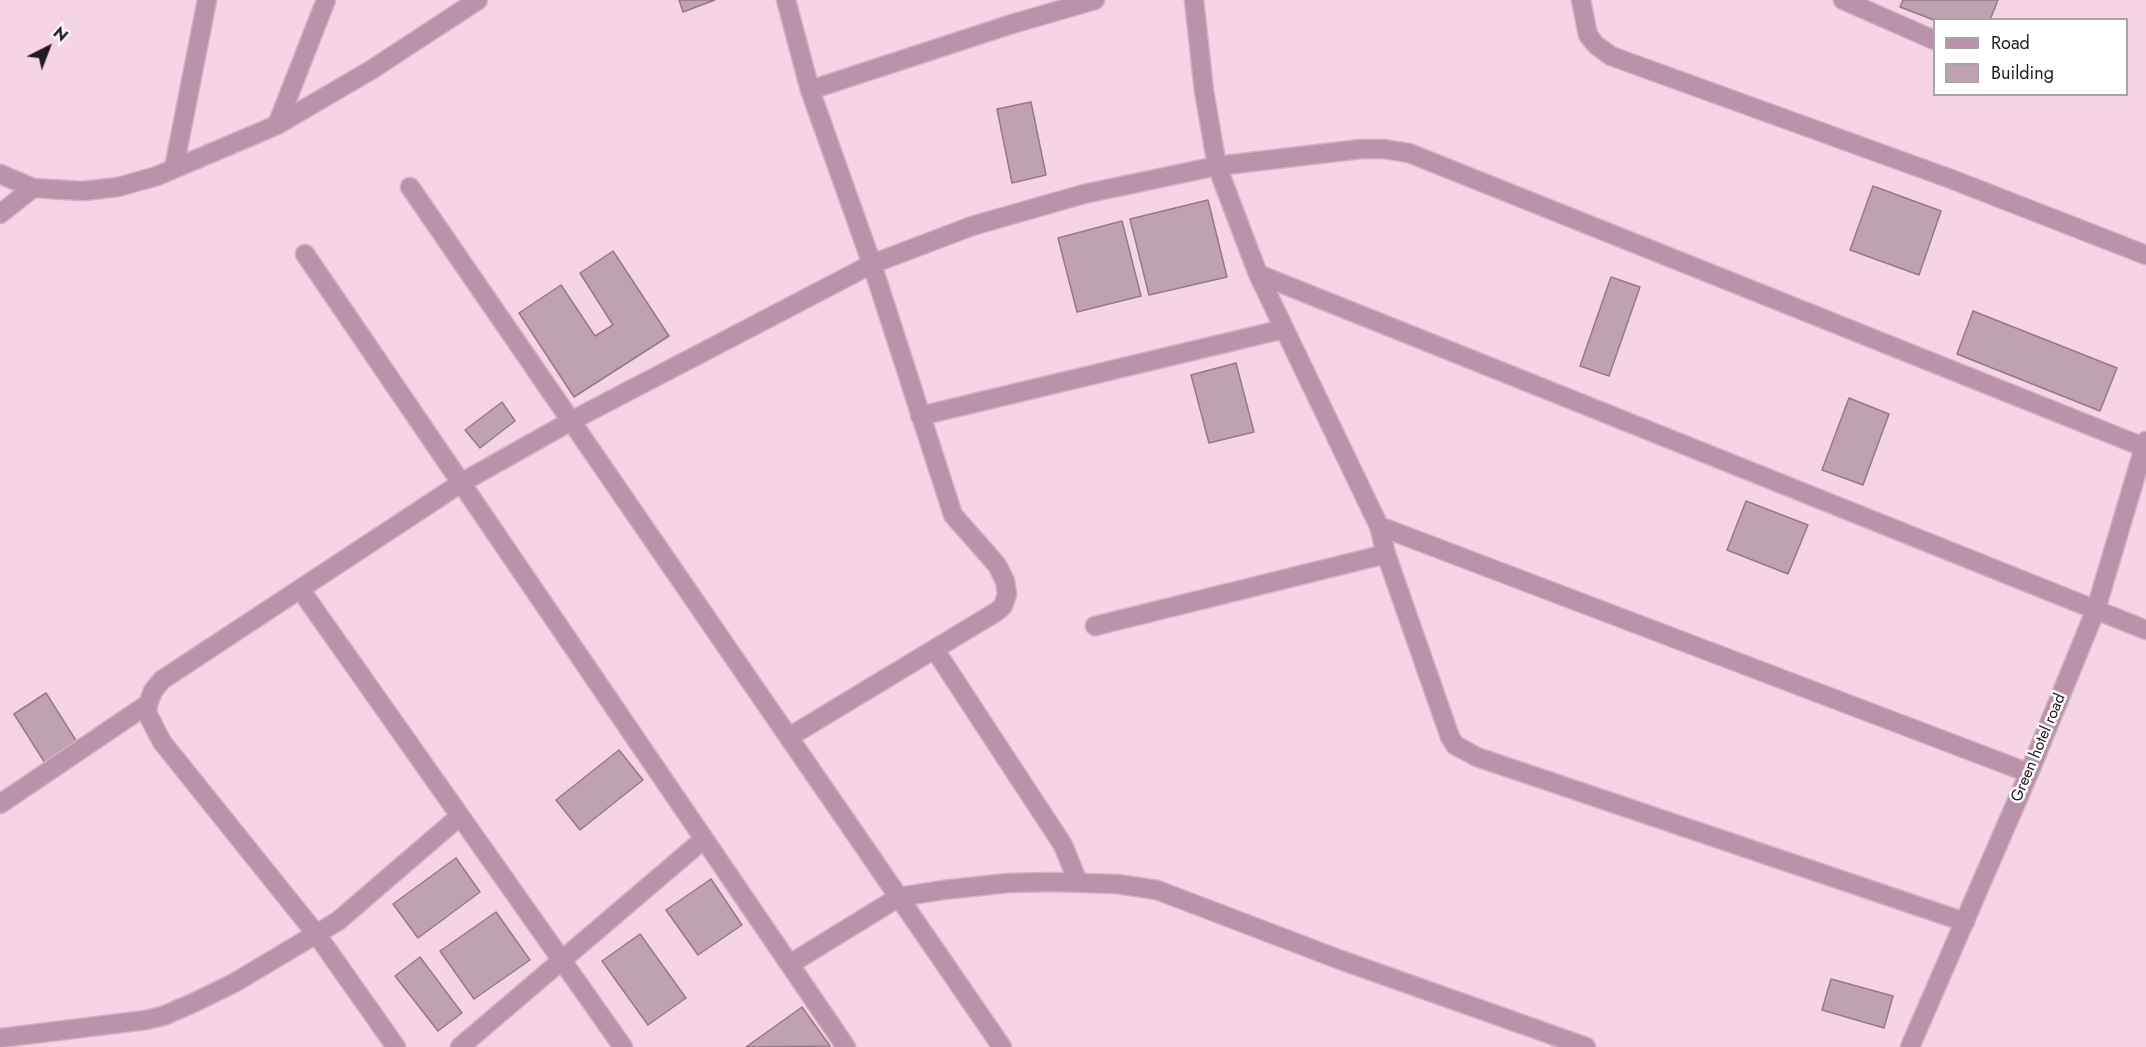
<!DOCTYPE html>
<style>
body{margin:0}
#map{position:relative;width:2146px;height:1047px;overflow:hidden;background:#f5d4e6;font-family:Jost,sans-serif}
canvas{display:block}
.legend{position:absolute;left:1933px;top:18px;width:195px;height:78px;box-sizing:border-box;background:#fff;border:2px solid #a8a3a6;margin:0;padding:8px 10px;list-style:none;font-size:18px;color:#251920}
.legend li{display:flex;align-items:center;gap:12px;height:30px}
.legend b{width:30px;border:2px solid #a8a3a6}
.north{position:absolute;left:18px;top:18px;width:60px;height:60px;-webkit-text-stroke:4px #fff;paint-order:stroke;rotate:42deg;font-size:16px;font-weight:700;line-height:24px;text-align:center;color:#251920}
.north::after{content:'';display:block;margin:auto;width:21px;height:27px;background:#251920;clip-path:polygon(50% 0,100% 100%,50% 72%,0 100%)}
</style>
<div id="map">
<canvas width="2146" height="1047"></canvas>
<ul class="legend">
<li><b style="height:8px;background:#ba92a9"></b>Road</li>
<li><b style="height:16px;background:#bfa1b2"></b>Building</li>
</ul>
<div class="north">N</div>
</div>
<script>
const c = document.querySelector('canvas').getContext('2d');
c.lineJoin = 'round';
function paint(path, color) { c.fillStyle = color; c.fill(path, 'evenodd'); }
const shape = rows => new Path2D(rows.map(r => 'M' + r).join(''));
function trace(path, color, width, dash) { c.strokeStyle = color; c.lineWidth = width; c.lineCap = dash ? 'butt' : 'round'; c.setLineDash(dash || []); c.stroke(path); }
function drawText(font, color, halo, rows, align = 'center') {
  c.font = font + ' Jost,sans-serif'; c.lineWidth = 5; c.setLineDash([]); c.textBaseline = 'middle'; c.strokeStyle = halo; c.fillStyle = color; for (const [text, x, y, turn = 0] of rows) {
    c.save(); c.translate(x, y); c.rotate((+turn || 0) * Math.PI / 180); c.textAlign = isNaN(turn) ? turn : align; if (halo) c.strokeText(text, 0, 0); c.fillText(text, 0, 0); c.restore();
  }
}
const building = shape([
 [679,0,715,0,683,12,679,0],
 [1903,0,1998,0,1990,20,1934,20,1900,7,1903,0],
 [1031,102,1046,175,1012,183,997,109,1031,102],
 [1873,186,1941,211,1919,275,1850,250,1873,186],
 [1208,200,1227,277,1149,295,1130,219,1208,200],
 [1122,221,1141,296,1077,312,1058,238,1122,221],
 [613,251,669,336,574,397,519,313,561,285,595,336,613,325,580,273,613,251],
 [1611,277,1640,287,1609,376,1580,366,1611,277],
 [1973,311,2117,368,2100,411,1957,354,1973,311],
 [1236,363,1254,432,1209,443,1191,375,1236,363],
 [1849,398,1889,414,1863,485,1822,470,1849,398],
 [502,402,515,421,480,448,465,430,502,402],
 [1746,501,1808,525,1788,574,1727,550,1746,501],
 [46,693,77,742,45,763,14,714,46,693],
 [619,750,643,780,580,830,556,800,619,750],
 [456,858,480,892,418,938,393,904,456,858],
 [711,879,742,925,698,955,666,910,711,879],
 [496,912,530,960,474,999,440,951,496,912],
 [640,934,686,998,648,1025,602,961,640,934],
 [420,957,462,1013,438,1031,395,976,420,957],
 [1831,979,1893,996,1884,1028,1822,1010,1831,979],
 [802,1007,830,1046,746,1047,802,1007]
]);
paint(building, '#bfa1b2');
trace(building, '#967989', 1.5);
const street = shape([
 [786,0,810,90,872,264,953,515,997,565,1005,581,1007,594,1003,606,996,612,789,737],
 [1194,0,1204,91,1217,166,1258,274,1379,526,1386,554,1450,737,1455,745,1477,757,1965,922],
 [1581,0,1588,35,1596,45,1611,56,1951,179,2146,255],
 [1843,0,1934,40],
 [810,90,1012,24,1095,0],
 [277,125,326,0],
 [174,168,207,0],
 [0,174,33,188,83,191,118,187,157,176,277,125,371,70,478,0],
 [410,187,1002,1047],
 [0,214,33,188],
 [305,254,846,1047],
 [1258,274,2146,630],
 [920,416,1284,329],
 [1379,526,2029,773],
 [300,589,623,1047],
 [1095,626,1386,554],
 [935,650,1063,845,1078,882],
 [0,804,148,704],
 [790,964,899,897,943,890,1008,883,1053,882,1117,884,1157,890,1338,959,1586,1047],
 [0,1038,146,1020,163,1016,193,1003,234,983,338,921,460,816],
 [396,1047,317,935,162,742,147,713,148,704,153,691,162,680,461,483,571,421,872,264,972,226,1084,194,1217,166,1361,149,1384,149,1409,153,2146,448],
 [460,1047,704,839],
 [1910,1047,2029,773,2096,609,2146,441]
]);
trace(street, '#d0b2c2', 21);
trace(street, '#ba92a9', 18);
drawText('16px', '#251920', '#fff', [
 ["Green hotel road",2039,748,-67]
]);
</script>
